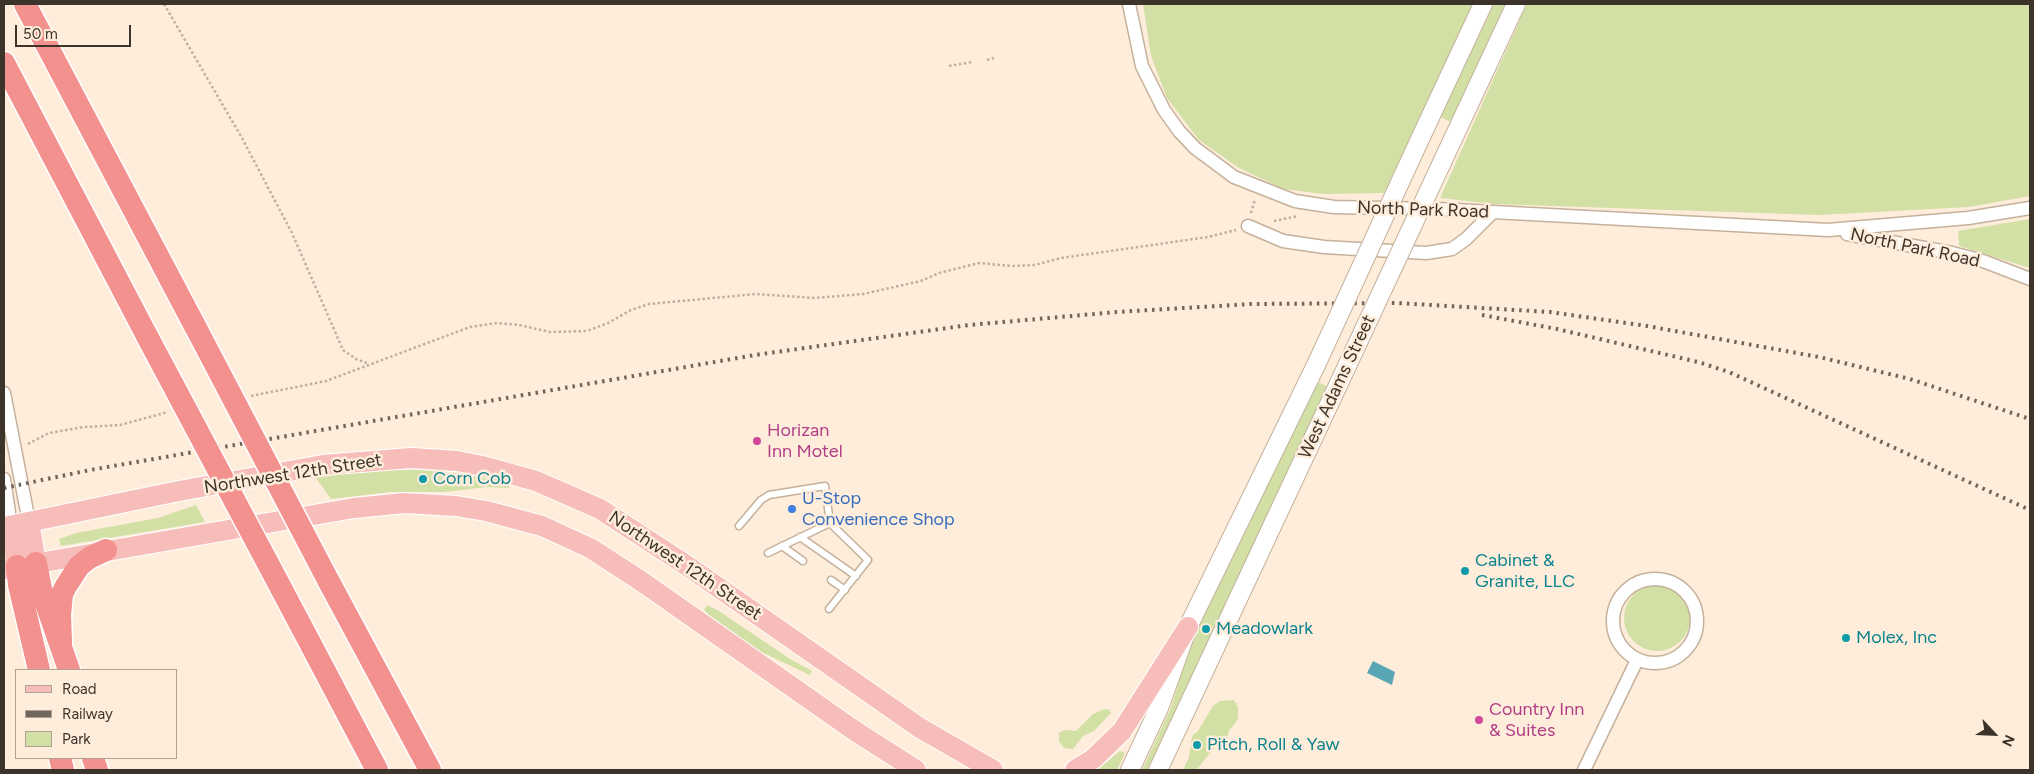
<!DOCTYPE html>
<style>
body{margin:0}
#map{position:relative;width:2034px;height:774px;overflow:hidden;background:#feedda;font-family:Figtree,sans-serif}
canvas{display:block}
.frame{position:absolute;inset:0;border:5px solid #3c342b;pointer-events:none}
.legend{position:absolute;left:15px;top:669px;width:162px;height:90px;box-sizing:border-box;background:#feedda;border:1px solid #b0a394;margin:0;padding:6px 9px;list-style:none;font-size:15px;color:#3c342b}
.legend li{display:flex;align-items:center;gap:10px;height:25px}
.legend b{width:25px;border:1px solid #b0a394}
.north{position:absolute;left:1969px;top:709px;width:50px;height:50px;-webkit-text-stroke:4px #feedda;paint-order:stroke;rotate:115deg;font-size:14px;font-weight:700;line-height:20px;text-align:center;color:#3c342b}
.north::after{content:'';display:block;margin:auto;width:18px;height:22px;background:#3c342b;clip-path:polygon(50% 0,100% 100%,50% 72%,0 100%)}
.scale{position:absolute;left:15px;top:25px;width:116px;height:22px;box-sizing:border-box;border:2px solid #3c342b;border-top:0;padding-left:6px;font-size:15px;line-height:18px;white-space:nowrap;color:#3c342b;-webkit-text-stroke:4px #feedda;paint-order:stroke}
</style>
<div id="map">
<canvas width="2034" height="774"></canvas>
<div class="frame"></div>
<ul class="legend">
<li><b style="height:6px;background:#f7bdbb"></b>Road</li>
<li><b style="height:6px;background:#71665b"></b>Railway</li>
<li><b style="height:14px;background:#d2dfa5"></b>Park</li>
</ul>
<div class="north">N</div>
<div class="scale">50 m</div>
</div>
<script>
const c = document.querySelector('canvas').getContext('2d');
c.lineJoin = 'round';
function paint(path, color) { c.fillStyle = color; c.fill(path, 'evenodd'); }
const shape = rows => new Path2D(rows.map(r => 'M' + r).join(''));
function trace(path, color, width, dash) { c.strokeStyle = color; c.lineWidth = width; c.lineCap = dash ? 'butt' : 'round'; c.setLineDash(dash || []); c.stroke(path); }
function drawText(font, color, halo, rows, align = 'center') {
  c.font = font + ' Figtree,sans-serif'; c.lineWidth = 5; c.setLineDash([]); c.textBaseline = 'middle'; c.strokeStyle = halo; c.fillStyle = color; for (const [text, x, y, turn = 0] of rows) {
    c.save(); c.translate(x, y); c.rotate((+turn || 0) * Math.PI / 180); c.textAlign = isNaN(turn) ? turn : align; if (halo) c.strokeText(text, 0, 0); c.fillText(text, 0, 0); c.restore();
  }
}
paint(shape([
 [1143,4,1474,4,1384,193,1323,194,1284,189,1239,168,1199,140,1167,98,1151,56],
 [1494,4,1507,4,1451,122,1440,117],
 [1527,4,2030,4,2030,196,1969,207,1819,215,1494,204,1440,198],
 [2030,219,2030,268,1959,246,1958,231],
 [1318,382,1328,387,1149,770,1142,770,1170,710,1187,657,1204,615],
 [387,470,422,470,483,477,509,483,509,488,486,487,445,492,390,492,331,499,316,478,356,471],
 [196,505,205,522,61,546,59,539,76,533,158,518],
 '1624 618a33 33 0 1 1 66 0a33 33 0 1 1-66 0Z',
 [707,605,719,611,790,659,812,671,810,675,757,650,709,615,704,610],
 [1234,700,1238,707,1238,719,1229,731,1227,738,1218,744,1196,770,1183,770,1189,757,1192,736,1198,731,1213,706,1220,701],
 [1105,709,1110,710,1111,713,1094,731,1083,736,1073,749,1064,748,1059,741,1059,733,1064,730,1076,731,1093,714],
 [1120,751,1125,753,1117,770,1097,770]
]), '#d2dfa5');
paint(shape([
 [1373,661,1395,672,1392,685,1367,673]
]), '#58a6b4');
const lane = shape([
 [739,526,761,500,769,495,825,486,830,523],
 [800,537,856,576],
 [782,546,803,561],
 [768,553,830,523,868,560,829,609],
 [831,580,845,590]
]);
const street = shape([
 [1129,4,1142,66,1164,110,1179,131,1195,148,1234,177,1295,201,1334,207,1437,209,1828,230,1968,218,2030,208],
 [1248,226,1283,241,1324,247,1426,253,1452,249,1466,239,1493,212],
 [1847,234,1952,253,1983,261,2030,279],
 [4,393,29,522],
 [4,479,11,526],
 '1613 621a42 42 0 1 1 84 0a42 42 0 1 1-84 0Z',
 [1584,770,1637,660]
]);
const secondary = shape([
 [1420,139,1483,4],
 [1452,141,1516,4],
 [1130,770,1159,708,1188,627,1316,365],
 [1158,770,1347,366]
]);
const primary = shape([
 [29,522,36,563],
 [11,526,17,566],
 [4,527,179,491,323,465,411,458,457,461,482,466,536,481,600,509,686,565,920,728,993,770],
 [4,569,354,508,405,503,456,506,486,511,542,526,590,548,641,581,855,731,916,770],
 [1075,770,1093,759,1122,731,1188,627]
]);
const highway = shape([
 [25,4,196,328],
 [4,63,147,336],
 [36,563,41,589,69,670],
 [17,566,19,585,39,670],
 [328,580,430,770],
 [281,588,377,770],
 [61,643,60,615,62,594,66,586,79,566,89,558,106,550],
 [60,758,63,770],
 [93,758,97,770]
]);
trace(lane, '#c5b19b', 9);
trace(street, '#c5b19b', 15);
trace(secondary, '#c5b19b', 20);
trace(primary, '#fff', 22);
trace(highway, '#fff', 25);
trace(shape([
 [164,4,242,138,292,233,343,350,356,359,369,364],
 [987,60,994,58],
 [949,66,972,62],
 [1251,213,1255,199],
 [1274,221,1298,216],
 [251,396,326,381,470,327,497,323,519,325,550,332,587,331,608,323,631,310,649,304,756,294,815,298,863,294,921,281,939,273,979,263,1012,266,1035,265,1061,258,1208,237,1236,230],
 [28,444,49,433,84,427,120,425,168,412]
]), '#beb0a1', 2.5, [2.5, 2.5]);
trace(lane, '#fff', 6);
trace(street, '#fff', 12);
trace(secondary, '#fff', 18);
trace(primary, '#f7bdbb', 20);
trace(highway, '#f2918e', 22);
trace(shape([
 [1482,315,1557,329,1698,362,1729,372,2030,510],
 [4,488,90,470,755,355,969,325,1117,312,1251,304,1397,303,1550,312,1647,326,1819,357,1910,379,2030,419]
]), '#71665b', 4, [2.5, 5]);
const secondaryBridge = shape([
 [1316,365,1420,139],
 [1347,366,1452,141]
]);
const highwayBridge = shape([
 [196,328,328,580],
 [147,336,281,588]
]);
trace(secondaryBridge, '#c5b19b', 20, []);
trace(highwayBridge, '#fff', 25, []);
trace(secondaryBridge, '#fff', 18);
trace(highwayBridge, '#f2918e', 22);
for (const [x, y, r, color] of [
 [757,441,5,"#d1479c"],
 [423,479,5,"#0f9aa8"],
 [792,509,5,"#3f7fe0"],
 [1465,571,5,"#0f9aa8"],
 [1206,629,5,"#0f9aa8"],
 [1846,638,5,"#0f9aa8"],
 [1479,720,5,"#d1479c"],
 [1197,745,5,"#0f9aa8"]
]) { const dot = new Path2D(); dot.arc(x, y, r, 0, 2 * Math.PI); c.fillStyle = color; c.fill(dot); trace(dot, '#feedda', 2); }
drawText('18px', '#3c342b', '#feedda', [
 ["North Park Road",1423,210,2],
 ["North Park Road",1915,248,12],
 ["West Adams Street",1337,387,-65],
 ["Northwest 12th Street",293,474,-9],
 ["Northwest 12th Street",685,566,34]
]);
drawText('18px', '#b23c85', '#feedda', [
 ["Horizan",767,431],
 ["Inn Motel",767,452],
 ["Country Inn",1489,710],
 ["& Suites",1489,731]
], 'left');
drawText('18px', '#0d838f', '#feedda', [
 ["Corn Cob",433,479],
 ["Cabinet &",1475,561],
 ["Granite, LLC",1475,582],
 ["Meadowlark",1216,629],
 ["Molex, Inc",1856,638],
 ["Pitch, Roll & Yaw",1207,745]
], 'left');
drawText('18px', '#366cbe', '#feedda', [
 ["U-Stop",802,499],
 ["Convenience Shop",802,520]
], 'left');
</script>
